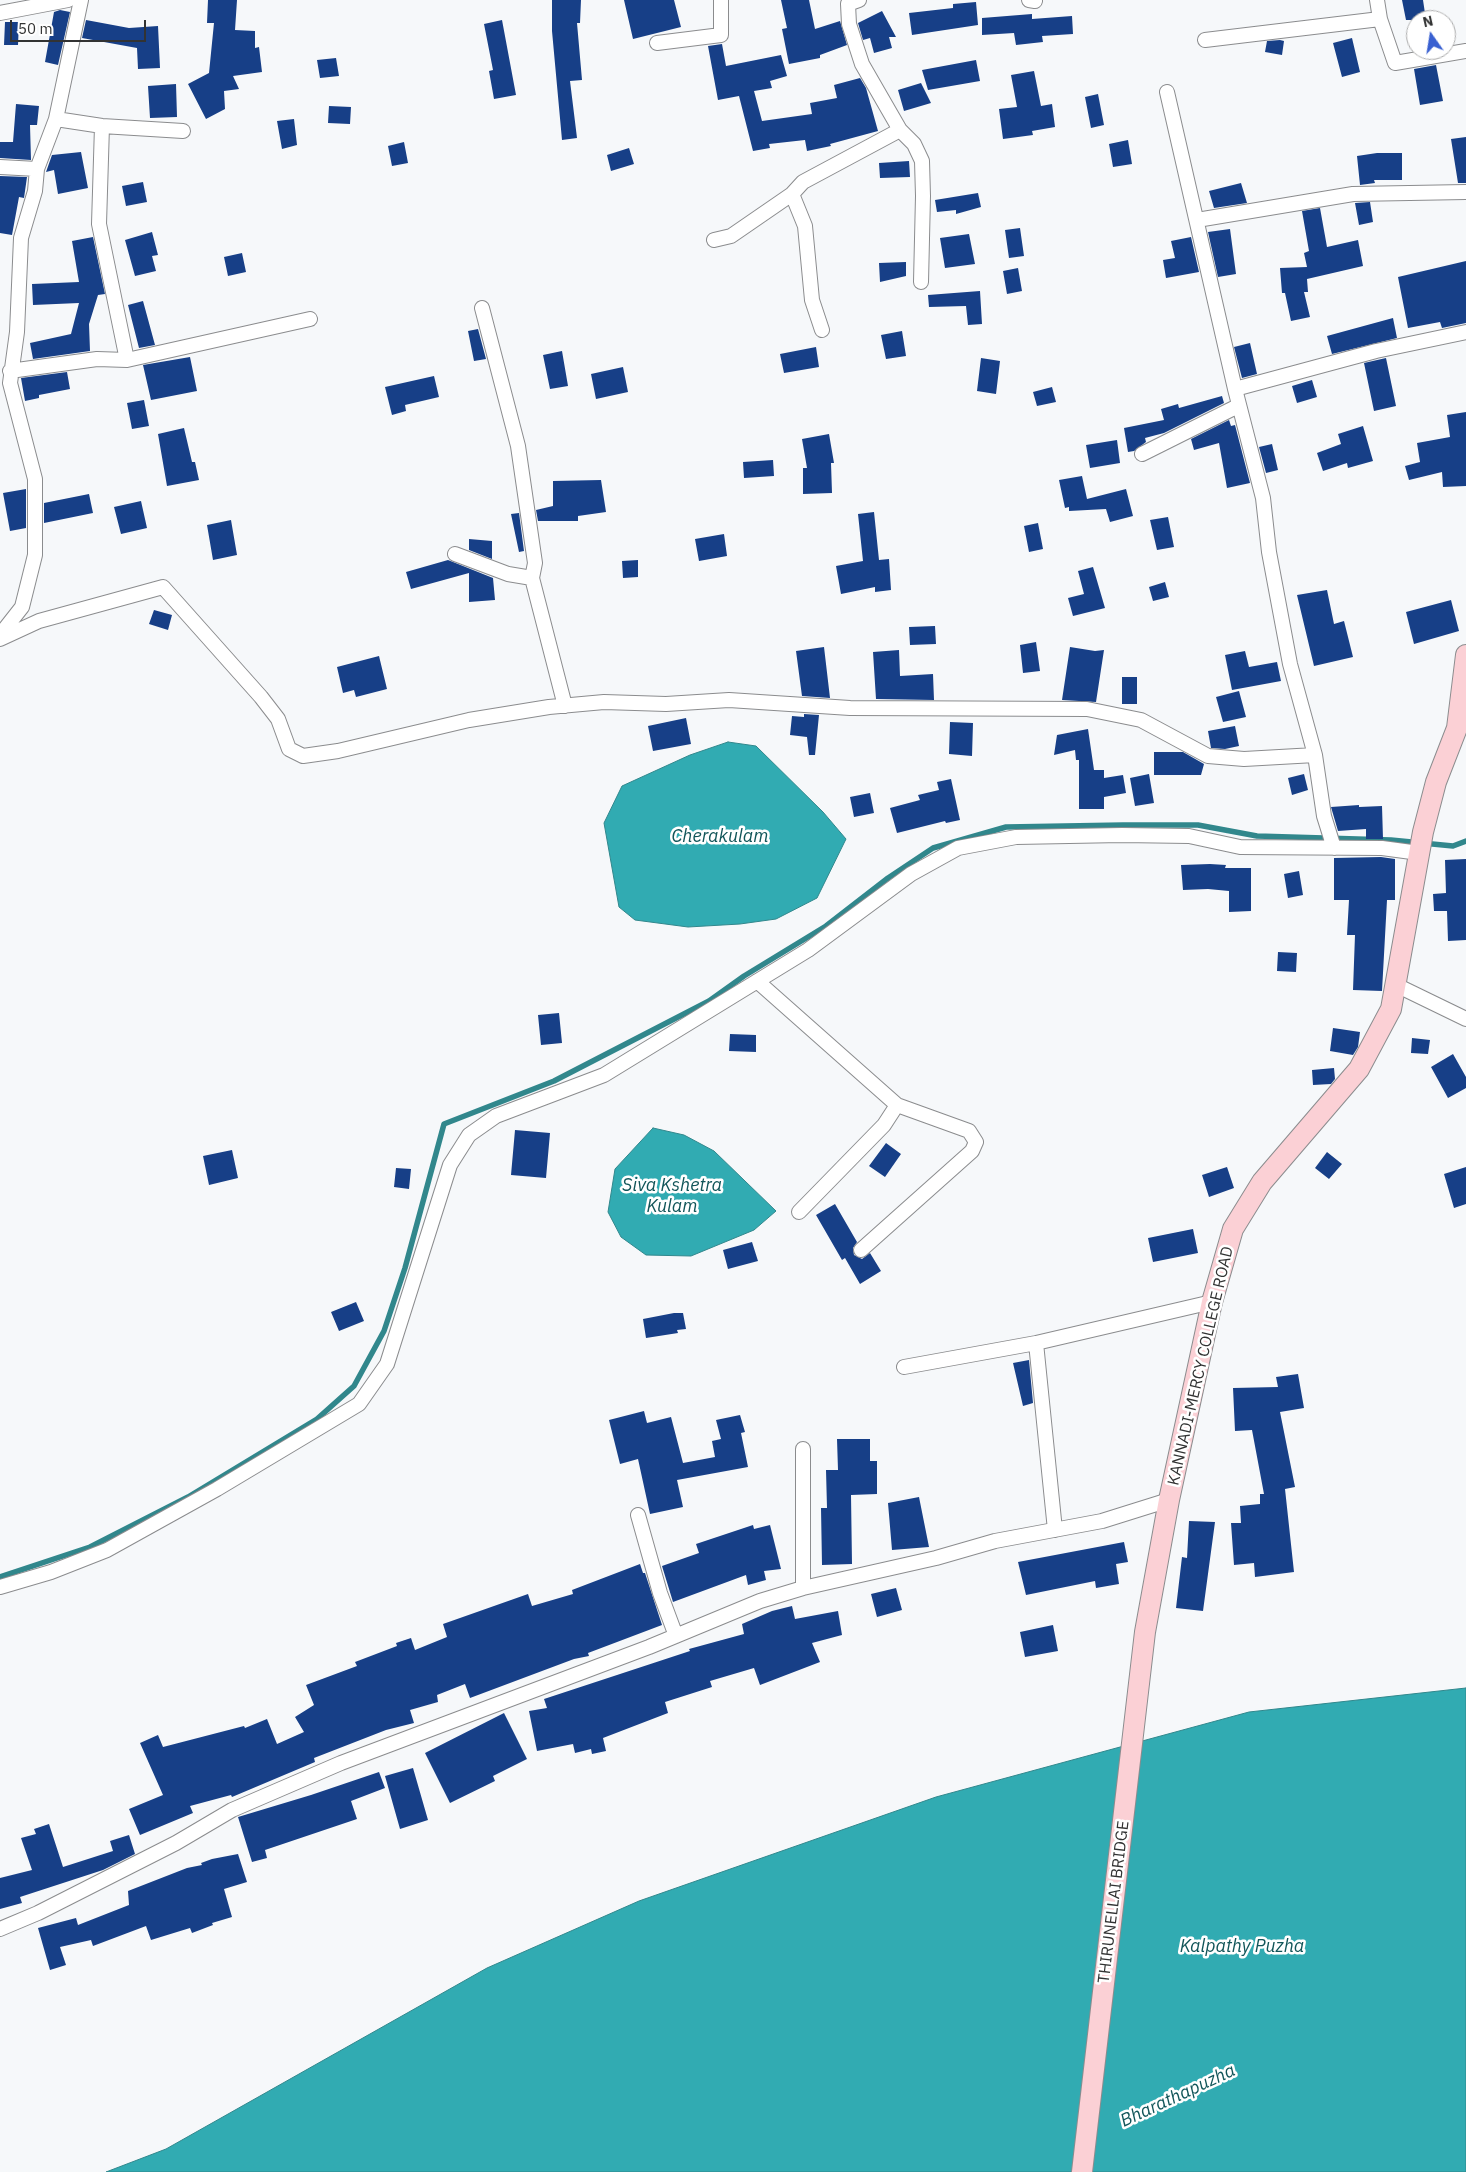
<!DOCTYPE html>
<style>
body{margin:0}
#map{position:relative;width:1466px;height:2172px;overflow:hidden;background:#f6f8fa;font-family:"IBM Plex Sans",sans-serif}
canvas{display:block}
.north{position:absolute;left:1406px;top:10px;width:50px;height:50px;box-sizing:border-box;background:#fff;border:1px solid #adadad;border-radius:50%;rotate:347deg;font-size:14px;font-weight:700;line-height:20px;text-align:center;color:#323333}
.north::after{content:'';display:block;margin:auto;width:18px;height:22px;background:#3960d1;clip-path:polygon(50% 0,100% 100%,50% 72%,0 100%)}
.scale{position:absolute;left:10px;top:20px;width:136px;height:22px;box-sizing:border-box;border:2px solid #323333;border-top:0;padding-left:6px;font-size:15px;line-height:18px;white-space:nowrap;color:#323333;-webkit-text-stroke:4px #fff;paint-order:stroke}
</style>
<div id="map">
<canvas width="1466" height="2172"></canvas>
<div class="north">N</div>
<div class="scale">50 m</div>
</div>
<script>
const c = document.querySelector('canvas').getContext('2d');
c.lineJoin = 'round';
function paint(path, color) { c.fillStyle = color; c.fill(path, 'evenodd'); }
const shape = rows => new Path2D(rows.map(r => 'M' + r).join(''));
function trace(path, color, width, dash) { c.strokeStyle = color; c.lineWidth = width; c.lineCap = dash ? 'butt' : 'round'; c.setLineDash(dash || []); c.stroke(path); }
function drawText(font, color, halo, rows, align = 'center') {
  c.font = font + ' "IBM Plex Sans",sans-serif'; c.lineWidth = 5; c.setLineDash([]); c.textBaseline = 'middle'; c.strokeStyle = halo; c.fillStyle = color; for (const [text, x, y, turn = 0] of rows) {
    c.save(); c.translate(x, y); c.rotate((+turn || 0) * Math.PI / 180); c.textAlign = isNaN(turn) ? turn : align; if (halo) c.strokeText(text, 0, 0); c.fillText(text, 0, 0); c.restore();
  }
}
const water = shape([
 [728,742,756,746,823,812,846,839,817,898,776,919,740,924,688,927,635,920,619,907,604,823,622,786,690,755,728,742],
 [653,1128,684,1135,714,1151,776,1211,754,1230,691,1256,646,1255,621,1237,608,1212,615,1169,653,1128],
 [1466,1688,1466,2172,106,2172,166,2149,487,1968,639,1901,936,1797,1249,1712,1466,1688]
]);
paint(water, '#31abb2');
trace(water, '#31878c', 1);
trace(shape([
 [0,1577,90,1547,188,1497,317,1419,354,1386,384,1331,405,1268,444,1124,554,1081,709,1001,744,976,826,926,888,878,933,848,1006,827,1123,825,1198,825,1257,836,1391,840,1453,846,1466,841]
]), '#31878c', 5.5);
paint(shape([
 [208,0,237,0,235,30,255,31,255,48,259,47,262,72,233,76,239,89,224,91,225,109,206,119,188,84,209,73,214,23,207,23],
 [552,0,581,0,580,23,577,23,582,80,570,81,577,138,562,140,552,31],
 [624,0,674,0,681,27,633,39],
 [781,0,809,0,815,29,840,21,847,45,820,55,820,58,789,64,782,29,787,28],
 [1402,0,1423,0,1426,20,1406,20],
 [976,2,978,25,912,35,909,13,953,8,953,4],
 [60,10,70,12,58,65,45,62,54,12],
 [882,11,896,37,889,37,892,48,874,53,870,38,863,40,858,23],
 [1032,14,1032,19,1072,16,1073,34,1042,36,1043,42,1016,45,1014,33,982,35,982,18],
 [86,20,129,28,158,26,160,68,138,69,137,48,82,38],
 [502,20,516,95,494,99,489,71,493,70,484,24],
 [5,22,19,22,18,45,4,45],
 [1352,38,1360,72,1342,77,1333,43],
 [1280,40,1284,41,1282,55,1265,52,1267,41],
 [722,44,726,66,781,55,787,76,770,81,772,88,754,91,762,121,812,114,810,103,837,98,834,85,860,78,866,88,878,131,830,144,831,146,807,151,805,140,769,144,770,148,753,151,739,96,718,100,708,46],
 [336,58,339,76,320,78,317,60],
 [976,60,980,81,928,90,922,70],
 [1436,65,1443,101,1420,105,1414,69],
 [1034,71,1041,106,1052,104,1055,127,1032,131,1033,135,1003,139,999,109,1017,107,1011,75],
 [921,83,931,103,904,111,898,90],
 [176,84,177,117,150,118,148,86],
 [1098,94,1104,125,1091,128,1085,97],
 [16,104,39,106,37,125,30,125,31,160,0,158,0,142,13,142],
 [329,106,351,107,350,124,328,123],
 [294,119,297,145,282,149,277,121],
 [1466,137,1466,183,1458,183,1451,139],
 [1128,140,1132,164,1113,167,1109,144],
 [404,142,408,163,392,166,388,146],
 [629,148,634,164,611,171,607,155],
 [81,152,88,188,58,194,54,170,46,172,52,155],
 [1377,153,1402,153,1402,180,1374,180,1375,183,1360,185,1357,156],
 [909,161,910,177,880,178,879,163],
 [0,176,27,177,24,198,19,197,12,235,0,233],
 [143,182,147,202,126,206,122,186],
 [1241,183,1247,203,1214,208,1209,191],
 [978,193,981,207,956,214,956,210,937,212,935,200],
 [1370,202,1373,222,1359,225,1355,203],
 [1320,208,1327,247,1358,240,1363,266,1307,279,1308,292,1304,292,1310,317,1291,321,1285,293,1282,293,1280,268,1307,267,1304,253,1309,251,1302,211],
 [1020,228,1024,256,1009,258,1005,230],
 [1230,229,1236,274,1218,277,1208,232],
 [152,232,158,255,152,256,156,271,135,276,125,240],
 [969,234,975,264,945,268,940,238],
 [93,237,105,294,98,295,89,324,90,351,33,359,30,343,71,334,79,303,33,305,32,284,79,282,72,241],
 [1191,237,1199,272,1166,278,1163,260,1175,258,1171,241],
 [242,253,246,272,228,276,224,257],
 [1466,261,1466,323,1442,328,1440,322,1408,328,1398,277],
 [906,262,906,276,880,282,879,263],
 [1018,268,1022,291,1007,294,1003,271],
 [980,291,982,324,968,325,966,306,929,307,928,295],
 [143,301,155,345,139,348,128,305],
 [1393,318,1397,338,1332,354,1327,336],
 [478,329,486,359,474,361,468,331],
 [902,331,906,356,886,359,881,335],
 [1250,343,1257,374,1242,378,1234,347],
 [816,347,819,367,784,373,780,354],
 [562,351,568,386,550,389,543,355],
 [190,357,197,391,151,400,143,365],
 [981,358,1000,361,996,394,977,391],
 [1386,358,1396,406,1374,411,1364,363],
 [623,367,628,392,596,399,591,374],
 [67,372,70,389,39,395,39,398,25,401,21,378],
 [434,376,439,397,405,405,406,411,392,415,385,387],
 [1312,380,1317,397,1297,403,1292,386],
 [1052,387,1056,402,1037,406,1033,392],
 [1222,396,1224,403,1164,433,1145,438,1146,442,1134,451,1128,452,1124,428,1164,420,1161,409,1178,404,1179,408],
 [144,400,149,426,132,429,127,403],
 [1466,412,1466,486,1443,487,1442,472,1409,480,1405,466,1420,462,1417,443,1450,437,1447,415],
 [1229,420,1231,426,1235,425,1250,483,1227,488,1219,443,1194,450,1191,439],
 [1363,426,1373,461,1348,468,1347,463,1323,471,1317,453,1341,444,1338,434],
 [184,428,192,462,195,462,199,480,167,486,158,434],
 [829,434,834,463,831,463,832,493,803,494,803,468,807,468,802,439],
 [1117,440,1120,463,1090,468,1086,445],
 [1272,444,1278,470,1266,473,1259,447],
 [773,460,774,476,744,478,743,462],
 [1082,476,1087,499,1126,489,1133,516,1110,522,1106,509,1069,511,1069,507,1065,508,1059,480],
 [601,480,606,512,578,516,578,521,538,521,536,510,553,506,553,481],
 [26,489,26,528,10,531,3,493],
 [89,494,93,513,44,523,44,503],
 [141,501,147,528,121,534,114,507],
 [874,512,879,560,889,559,891,590,875,592,875,587,841,594,836,566,863,561,858,514],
 [519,513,524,551,519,552,511,514],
 [1168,517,1174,547,1157,550,1150,520],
 [231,520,237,555,213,560,207,525],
 [1038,523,1043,549,1029,552,1024,526],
 [724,534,727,556,699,561,695,539],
 [469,539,492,541,492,559,469,550],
 [448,560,493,578,495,600,469,602,469,573,411,589,406,572],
 [638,560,638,577,623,578,622,561],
 [1093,567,1105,608,1073,616,1068,598,1084,594,1078,571],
 [1165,582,1169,597,1153,601,1149,587],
 [1327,590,1334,624,1344,621,1353,657,1314,666,1297,595],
 [1451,600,1459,631,1414,644,1406,612],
 [154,610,172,615,168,630,149,624],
 [935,626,936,644,910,645,909,627],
 [1036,642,1040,671,1023,673,1020,645],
 [824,647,830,698,802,696,796,651],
 [1070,647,1095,651,1104,650,1096,702,1062,700],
 [899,650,900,676,933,674,934,700,876,699,873,652],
 [1245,651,1249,667,1277,662,1281,681,1232,690,1225,655],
 [379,656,387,689,356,697,354,690,343,693,337,667],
 [1122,677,1137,677,1137,704,1122,704],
 [1239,691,1246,717,1223,722,1216,697],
 [804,714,819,715,815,755,809,755,807,737,790,735,792,716,804,717],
 [686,718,691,744,653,751,648,726],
 [950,722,973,723,972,756,949,754],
 [1235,726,1239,746,1225,749,1211,748,1208,731],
 [1088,729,1094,770,1104,770,1104,778,1123,775,1126,793,1104,797,1104,809,1079,809,1079,760,1076,760,1075,750,1054,755,1057,735],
 [1154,752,1183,752,1204,764,1201,775,1154,775],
 [1149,774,1154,803,1135,806,1130,778],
 [1304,774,1308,790,1292,795,1288,778],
 [951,779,960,820,946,823,945,821,897,833,890,808,920,800,918,795,939,790,937,782],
 [870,793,874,813,854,817,850,797],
 [1359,805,1359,807,1382,806,1383,839,1366,839,1366,829,1338,831,1331,807],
 [1381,857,1395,859,1395,900,1387,900,1382,991,1353,990,1355,935,1347,935,1349,900,1334,900,1334,858],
 [1466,859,1466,940,1448,941,1447,911,1434,911,1433,894,1446,893,1445,860],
 [1210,864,1226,865,1225,868,1251,868,1251,911,1229,912,1229,891,1208,889,1183,890,1181,865],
 [1299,871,1303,895,1288,898,1284,874],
 [1278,952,1297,953,1296,972,1277,971],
 [559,1013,562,1043,541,1045,538,1015],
 [1333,1028,1360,1032,1358,1047,1353,1055,1330,1051],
 [730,1034,756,1035,756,1052,729,1051],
 [1412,1038,1430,1040,1428,1054,1411,1053],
 [1453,1054,1466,1077,1466,1088,1448,1098,1431,1067],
 [1334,1068,1335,1079,1331,1084,1313,1085,1312,1070],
 [515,1130,550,1133,546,1178,511,1175],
 [886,1143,901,1154,885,1177,869,1166],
 [232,1150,238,1178,209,1185,203,1156],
 [1327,1152,1342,1164,1329,1179,1315,1168],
 [1227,1167,1234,1188,1209,1197,1202,1175],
 [1466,1167,1466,1204,1454,1208,1444,1174],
 [396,1168,411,1169,409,1189,394,1187],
 [835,1204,857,1242,853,1248,854,1255,862,1259,870,1253,881,1271,860,1284,845,1258,842,1260,816,1215],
 [1193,1229,1198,1253,1153,1262,1148,1238],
 [752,1242,758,1261,728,1269,723,1250],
 [356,1302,364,1321,339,1331,331,1312],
 [674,1313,683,1313,686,1329,677,1330,678,1333,646,1338,643,1319],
 [1029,1360,1033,1403,1023,1406,1013,1363],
 [1298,1374,1304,1408,1280,1412,1295,1487,1285,1489,1294,1572,1255,1577,1254,1563,1234,1565,1231,1523,1241,1523,1240,1506,1260,1504,1260,1494,1264,1494,1252,1430,1235,1431,1233,1388,1278,1387,1276,1377],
 [644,1411,647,1423,671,1417,683,1463,715,1457,712,1441,721,1439,716,1420,740,1415,745,1432,741,1433,748,1467,677,1480,683,1507,650,1514,638,1459,620,1464,609,1420],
 [837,1439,870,1439,870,1461,877,1461,877,1494,851,1495,852,1564,822,1565,821,1508,827,1508,826,1470,838,1470],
 [919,1497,929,1547,892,1550,888,1503],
 [1189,1521,1215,1522,1203,1611,1176,1608,1182,1557,1187,1558],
 [753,1525,754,1529,770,1525,781,1569,764,1571,766,1580,748,1585,746,1575,673,1602,662,1566,699,1553,696,1544],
 [1124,1542,1128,1562,1116,1564,1119,1584,1096,1588,1095,1581,1026,1595,1018,1562],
 [640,1564,643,1573,645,1573,662,1625,588,1653,589,1656,574,1659,470,1698,465,1684,437,1695,438,1702,410,1710,414,1723,386,1730,314,1758,315,1762,232,1797,231,1795,190,1806,193,1813,140,1835,129,1809,163,1795,140,1743,158,1735,163,1747,244,1726,245,1728,267,1719,277,1744,304,1732,295,1717,314,1705,306,1685,357,1666,355,1662,397,1646,396,1643,411,1638,415,1650,447,1637,443,1624,528,1594,532,1606,573,1594,572,1590],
 [896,1588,902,1610,877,1617,871,1594],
 [792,1606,795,1619,838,1611,842,1635,812,1643,820,1662,760,1685,754,1668,710,1681,712,1687,665,1702,668,1713,603,1738,606,1751,592,1754,591,1749,575,1753,573,1744,537,1751,529,1711,547,1708,544,1699,690,1651,689,1649,744,1634,742,1624,772,1611],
 [1053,1625,1058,1651,1025,1657,1020,1632],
 [504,1713,527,1759,493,1776,495,1781,450,1803,425,1753],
 [413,1768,428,1820,400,1829,385,1776],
 [379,1772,385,1788,351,1801,357,1819,265,1850,267,1858,252,1862,238,1817,311,1795],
 [49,1824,63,1867,113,1851,110,1841,129,1835,135,1854,103,1870,20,1897,22,1903,0,1909,0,1878,32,1870,21,1838,36,1834,34,1829],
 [238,1854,247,1882,224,1889,232,1917,212,1923,213,1925,192,1933,190,1928,151,1940,146,1926,93,1946,91,1940,60,1947,66,1965,50,1970,38,1928,76,1918,78,1925,129,1905,128,1891,187,1868,202,1865,201,1863,212,1859]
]), '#173f87');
const street = shape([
 [859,0,848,4,849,24,862,64,900,130,914,144,922,161,923,196,921,282],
 [1029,0,1035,1],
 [1377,0,1380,19,1395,63,1466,51],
 [0,13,68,0],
 [1205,40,1380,19],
 [657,43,721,35,721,0],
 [1167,92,1235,389],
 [56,119,102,126,183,131],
 [102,126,99,224,127,360],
 [0,167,37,169,35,191,21,238,17,332,10,383,35,479,35,555,22,607,0,635],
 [37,169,56,119,81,0],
 [792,194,805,226,812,300,822,330],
 [1197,220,1353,194,1466,192],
 [714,240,731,236,792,194,803,182,900,130],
 [482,308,518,446,535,563,532,578,565,706],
 [10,371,97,359,127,360,310,319],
 [1142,454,1238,406],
 [455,554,508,574,532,578],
 [0,639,39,621,163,587,261,697,278,719,289,749,303,756,338,751,469,720,549,707,604,702,666,704,729,700,850,708,1087,709,1141,720,1208,756,1244,759,1315,755,1324,816,1334,848],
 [1315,755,1290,664,1269,552,1263,498,1235,389,1376,351,1466,332],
 [757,981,897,1105,884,1125,799,1212],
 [1396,985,1466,1019],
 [861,1250,972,1151,976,1142,969,1131,897,1105],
 [1036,1343,1055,1530],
 [904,1367,1036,1343,1212,1302],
 [638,1515,660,1593,676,1636],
 [0,1587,51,1572,107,1550,217,1489,359,1404,387,1364,450,1165,469,1135,496,1116,604,1075,808,950,911,874,958,848,1016,837,1122,835,1189,836,1240,847,1382,848,1419,853],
 [803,1588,803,1449],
 [0,1929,38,1913,176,1843,232,1810,341,1763,649,1647,760,1601,803,1588,936,1558,995,1541,1102,1521,1169,1500]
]);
const secondary = shape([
 [1082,2172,1145,1632,1169,1500,1212,1302,1233,1229,1262,1182,1359,1069,1391,1009,1423,832,1436,782,1457,728,1466,655]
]);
trace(street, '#8b8c8e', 16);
trace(secondary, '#8b8c8e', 22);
trace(street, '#fff', 14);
trace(secondary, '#fbd0d5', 20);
drawText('16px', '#323333', '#fff', [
 ["KANNADI-MERCY COLLEGE ROAD",1201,1366,-77],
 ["THIRUNELLAI BRIDGE",1114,1902,-83]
]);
drawText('italic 18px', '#115559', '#fff', [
 ["Cherakulam",720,837],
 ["Siva Kshetra",672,1186],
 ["Kulam",672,1207],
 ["Kalpathy Puzha",1242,1947],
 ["Bharathapuzha",1178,2096,-25]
]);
</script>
